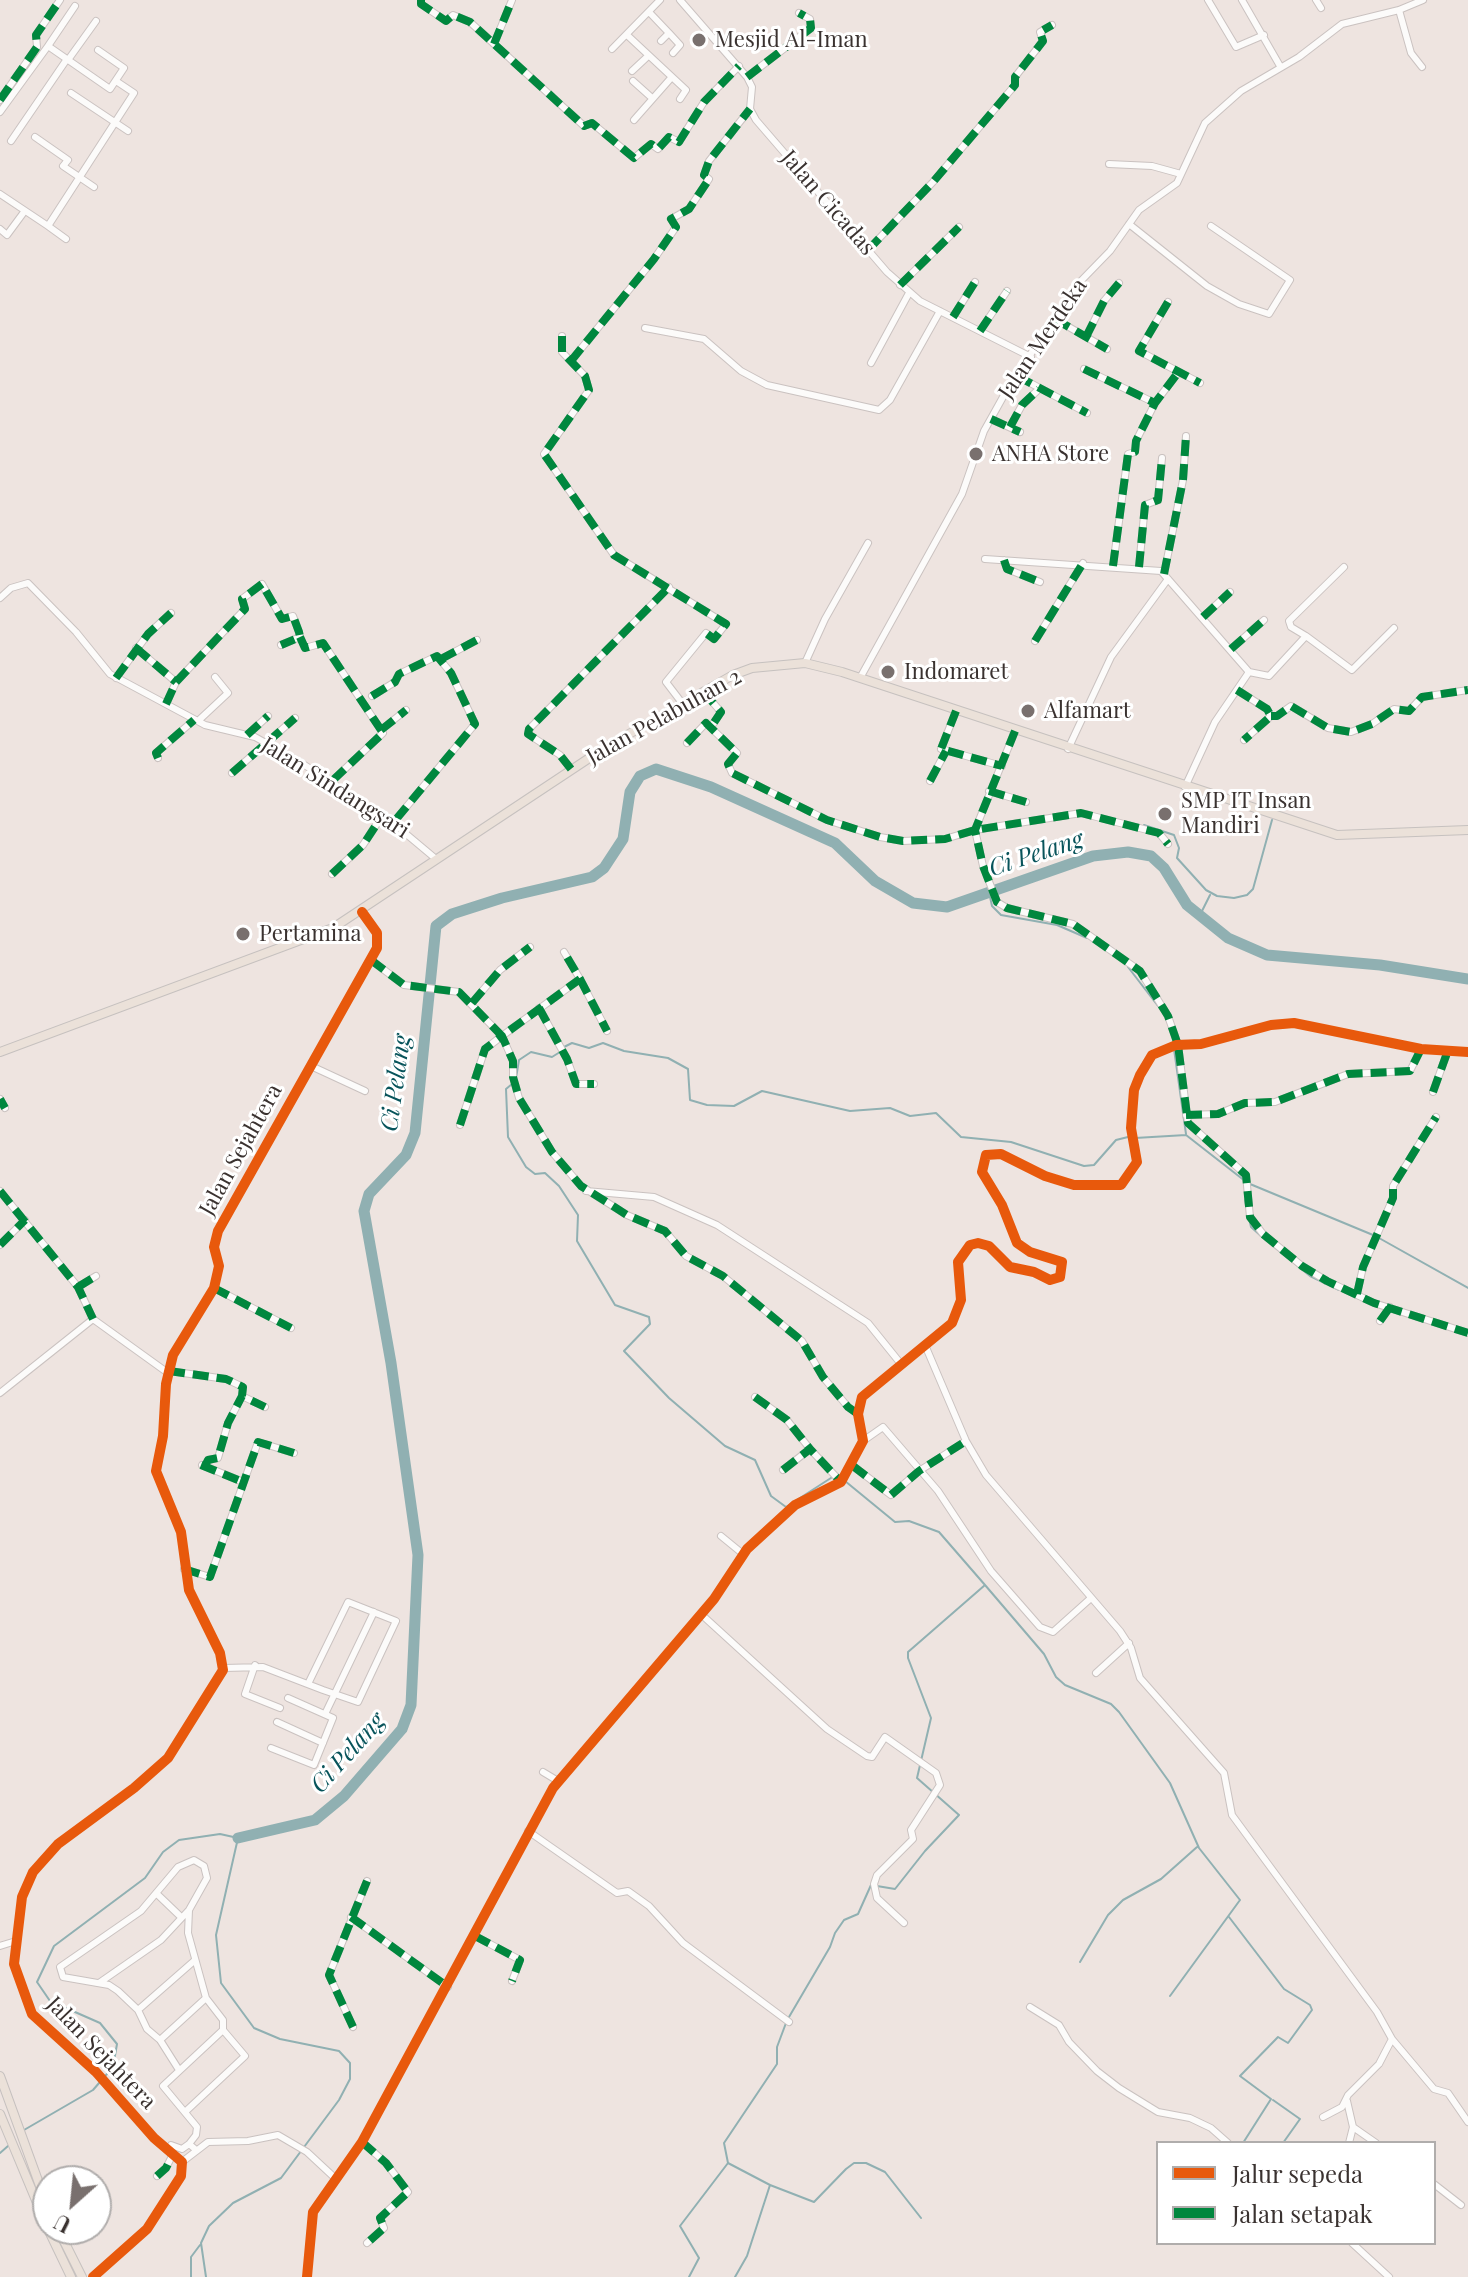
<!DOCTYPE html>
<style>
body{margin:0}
#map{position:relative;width:1468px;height:2277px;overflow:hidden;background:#eee4e0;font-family:"Playfair Display",serif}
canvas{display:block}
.legend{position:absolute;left:1156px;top:2141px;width:280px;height:104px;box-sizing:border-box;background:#fff;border:2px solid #b0adac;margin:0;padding:10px 14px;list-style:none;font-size:24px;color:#3a3230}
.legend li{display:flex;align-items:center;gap:16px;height:40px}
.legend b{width:40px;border:2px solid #b0adac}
.north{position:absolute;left:32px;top:2165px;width:80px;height:80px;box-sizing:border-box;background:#fff;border:2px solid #b0adac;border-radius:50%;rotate:207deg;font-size:22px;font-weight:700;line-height:32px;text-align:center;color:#3a3230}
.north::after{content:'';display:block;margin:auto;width:28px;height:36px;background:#79706e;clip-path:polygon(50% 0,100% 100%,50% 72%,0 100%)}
</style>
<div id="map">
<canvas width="1468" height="2277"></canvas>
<ul class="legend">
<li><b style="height:10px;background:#e8590c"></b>Jalur sepeda</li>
<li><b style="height:10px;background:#00873e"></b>Jalan setapak</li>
</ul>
<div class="north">U</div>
</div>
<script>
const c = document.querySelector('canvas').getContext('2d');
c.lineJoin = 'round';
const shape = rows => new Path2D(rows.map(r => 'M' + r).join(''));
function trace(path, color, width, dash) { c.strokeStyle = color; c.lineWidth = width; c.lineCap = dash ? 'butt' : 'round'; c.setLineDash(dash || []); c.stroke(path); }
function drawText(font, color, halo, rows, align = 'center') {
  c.font = font + ' "Playfair Display",serif'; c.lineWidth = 6; c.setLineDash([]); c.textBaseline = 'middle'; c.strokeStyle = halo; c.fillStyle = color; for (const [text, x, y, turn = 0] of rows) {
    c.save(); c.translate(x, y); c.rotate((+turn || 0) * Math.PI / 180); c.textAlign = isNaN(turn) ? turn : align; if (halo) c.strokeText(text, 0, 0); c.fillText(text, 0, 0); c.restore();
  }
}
trace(shape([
 [1144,825,1174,835,1179,848,1177,858,1206,890,1217,896,1234,898,1247,895,1253,889,1272,820],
 [989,892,992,906,1001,915,1057,925,1087,938],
 [1200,915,1210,895],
 [1128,967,1158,1006],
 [564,1047,572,1043,589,1048,603,1043,624,1051,668,1058,688,1069,690,1100,707,1105,734,1106,762,1091,850,1111,890,1108,910,1116,936,1113,961,1137,1011,1142,1084,1166,1094,1165,1116,1140,1128,1137],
 [1174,1049,1186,1134],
 [516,1078,519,1060,531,1052,552,1057,560,1052],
 [512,1084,506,1089,508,1137,526,1167,535,1174,545,1173,559,1186,578,1215,577,1241,615,1305,649,1317,650,1324,624,1351,669,1398,725,1446,755,1460,771,1496,786,1507,834,1476],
 [1135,1138,1186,1135,1245,1181],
 [1250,1184,1373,1235],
 [1245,1200,1251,1227,1261,1236],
 [1379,1238,1468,1288],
 [1272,1245,1310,1276,1339,1290],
 [985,1585,1044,1654,1056,1677,1065,1685,1111,1704,1119,1712,1170,1783,1199,1848,1240,1900,1170,1996],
 [1229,1917,1284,1989,1310,2005,1312,2010,1288,2043,1278,2037,1240,2076,1271,2099,1243,2143],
 [1080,1962,1108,1915,1123,1900,1161,1879,1197,1847],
 [789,2017,830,1947,835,1933,844,1920,858,1914,871,1885,895,1889,925,1851,959,1815,917,1778,931,1718,908,1658,908,1652,985,1585,939,1532,909,1521,895,1522,845,1481],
 [1273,2100,1300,2119,1283,2143],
 [24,2130,93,2090,113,2067,117,2044,100,2023,50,2001,37,1982,54,1946,145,1878,163,1852,179,1840,220,1834,238,1838,216,1935,221,1983,254,2028,280,2039,339,2051,350,2063,350,2079,339,2100,281,2178,233,2203,209,2226,201,2243,206,2277],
 [0,2153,8,2146],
 [728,2163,770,2185,747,2256,735,2277],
 [770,2185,814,2202,846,2169,854,2163,866,2163,885,2172,921,2218],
 [191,2277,191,2257,200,2245],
 [689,2277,699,2258,680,2226,728,2163,724,2143,777,2064,777,2047,786,2023]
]), '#90b0b2', 2);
trace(shape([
 [238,1838,315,1820,344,1796,402,1729,411,1705,418,1555,391,1363,364,1211,369,1194,406,1155,415,1133,436,926,452,914,502,898,592,877,604,868,623,839,630,792,640,776,656,769,711,787,835,843,875,881,913,903,947,907,1093,856,1128,852,1151,856,1164,868,1187,905,1228,938,1267,955,1380,965,1468,979]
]), '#90b0b2', 11);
const minor = shape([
 [421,0,421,4,446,21,453,15,470,22,584,126,592,123,634,158,651,144,658,149,669,137,679,142,704,102,739,66],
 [680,0,747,77,752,87,750,109,756,120,887,272,920,301,1031,357],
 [1208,0,1236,47,1264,35],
 [1242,0,1280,66],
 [1316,0,1321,8],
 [75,6,48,46,110,89,124,68,98,50],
 [1399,10,1411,53,1422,67],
 [649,12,669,33,661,41],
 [669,33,680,45,673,53],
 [627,35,686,90,680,99],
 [494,44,512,0],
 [612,49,660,0],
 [68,60,96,21],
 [632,71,647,57],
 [747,77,811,28,810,19,799,13],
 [633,81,652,98],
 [71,93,128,131],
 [0,100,37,47,36,35,60,0],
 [0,112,48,46],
 [634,120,671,78],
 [35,137,68,160,63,166,94,187],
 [11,141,67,59],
 [1109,164,1152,166,1181,174],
 [0,194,48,226,134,93,116,81],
 [1129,224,1207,286,1239,304,1269,314,1290,280,1211,226],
 [48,226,66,239],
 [0,229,7,235,24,212],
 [868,250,933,182,1015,85,1015,77,1043,41,1040,32,1052,25],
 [900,285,959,227],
 [1168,302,1139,351,1200,383],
 [953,317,975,282],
 [1055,319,1107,349],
 [645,328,704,339,741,371,767,385,879,410,890,400,940,311],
 [980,331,1007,291],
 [562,336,562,352,585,376,589,390,544,454,614,555,726,624,714,639,706,633,666,682,682,703],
 [1086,337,1104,301,1119,283],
 [571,361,654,259,676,227,671,219,689,209,709,179,704,175,709,161,750,109],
 [871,363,909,293],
 [1084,369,1155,403],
 [1017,376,1087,413],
 [991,419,1020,432],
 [1010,427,1022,405,1039,389],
 [985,559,1161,571,1249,672],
 [1004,560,1007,569,1040,582],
 [1113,566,1128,454,1135,452,1136,441,1155,403,1177,374],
 [1139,567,1145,505,1158,500,1162,458],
 [1164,574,1183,480,1186,436],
 [0,598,11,588,28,583,76,632,110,674,205,725,255,737,300,762,393,823,436,859],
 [1203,617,1230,592],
 [1306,636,1291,627,1289,621,1344,567],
 [300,637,305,648,323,643,383,733,331,782],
 [1035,641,1083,563],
 [136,648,176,682],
 [1231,649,1264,620],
 [441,659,477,640],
 [805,663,825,619,868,543],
 [116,678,148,634,171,613],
 [860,678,962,494,984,431,1008,388,1076,286,1110,251,1139,210,1177,183,1205,123,1241,91,1299,57,1342,24,1399,10,1423,0],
 [1237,690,1267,709,1271,716,1244,740],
 [703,691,721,712,711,727],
 [372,696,395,682,399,674,437,656,451,673,475,724,393,823],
 [166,704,176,682,245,609,242,599,262,584,282,619,293,616,299,632,300,637,281,645],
 [956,711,941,749,1002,766],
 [1271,716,1277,716,1291,706,1328,728,1351,732,1372,724,1394,709,1409,711,1422,697,1468,690],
 [198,721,228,693,215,677],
 [381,730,406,710],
 [1015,731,975,830,983,866,997,902,1007,908,1073,924,1140,971,1168,1016,1178,1045,1188,1123,1246,1175,1250,1217,1263,1234,1302,1266,1327,1281,1374,1303,1468,1333],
 [247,735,268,716],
 [687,743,706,723,737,753,728,764,732,773,827,820,880,837,903,841,945,839,975,830,1081,813,1159,833,1168,844],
 [1068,749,1111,657,1168,579],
 [158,758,156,753,194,720],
 [571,769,560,755,528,734,529,729,669,587],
 [232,773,295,718],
 [930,781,946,751],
 [1185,787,1215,722,1249,672,1269,676,1306,636,1352,670,1394,628],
 [989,791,1026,802],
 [332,874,363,845,382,816],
 [371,960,404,985,459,992,502,1036,580,979,564,952],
 [580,979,607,1031],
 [472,1003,500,970,530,947],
 [539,1008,567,1059,576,1084,594,1084],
 [311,1066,365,1091],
 [1433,1092,1447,1053],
 [0,1099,5,1108],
 [1186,1115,1218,1114,1245,1103,1275,1102,1348,1074,1410,1071,1421,1049],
 [460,1125,485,1049,502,1036,513,1061,513,1077,519,1098,552,1152,581,1186,627,1215,665,1231,686,1256,723,1276,802,1341,823,1377,848,1407,858,1414],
 [0,1191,78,1287,93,1319],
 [586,1191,654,1197,717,1225,868,1323,901,1364],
 [0,1245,25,1220],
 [78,1287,96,1276],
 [214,1288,291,1328],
 [1357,1294,1363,1267,1393,1198,1393,1186,1436,1117],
 [1380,1321,1390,1307],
 [925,1345,966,1441,986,1475,1120,1631,1131,1648,1140,1678,1224,1773,1232,1815,1377,2012,1392,2039,1379,2064,1348,2095,1342,2107,1323,2117],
 [169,1371,226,1379,243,1387,242,1396,265,1407],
 [0,1393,93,1319,168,1373],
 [755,1397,787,1420,810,1449],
 [863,1441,883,1427,938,1491,991,1571,1040,1627,1053,1632,1091,1598],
 [202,1465,243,1482],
 [205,1466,208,1460,218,1458,228,1423,242,1396],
 [853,1466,891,1495,919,1471,966,1441],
 [783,1470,810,1449,841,1482],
 [721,1536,743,1554],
 [184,1569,210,1577,258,1442,294,1453],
 [702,1615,827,1729,867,1756,872,1757,885,1737,936,1773,940,1785,911,1830,913,1839,877,1875,874,1884,877,1898,904,1923],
 [255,1665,245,1694,280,1708],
 [224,1668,263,1667,323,1690,358,1702,396,1621,348,1602,308,1684],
 [1096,1673,1129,1643],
 [326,1712,374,1612],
 [277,1722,323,1743],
 [271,1748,314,1765,333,1718,288,1698],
 [543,1772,558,1781],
 [528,1831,617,1893,628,1891,649,1906,683,1943,789,2022],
 [157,1894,181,1917],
 [351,1917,448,1987],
 [475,1936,520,1960,512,1981],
 [0,1946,16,1941],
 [99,1983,161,1940,189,1910],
 [1030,2007,1059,2025,1069,2042,1097,2071,1119,2088,1158,2112,1190,2118,1211,2128,1228,2143],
 [138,2010,194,1961],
 [353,2027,329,1975,367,1881],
 [1392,2039,1434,2089,1448,2093,1468,2122],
 [160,2040,206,1998],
 [179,2070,160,2040,147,2029,138,2010,118,1991,109,1985,63,1977,60,1967,141,1911,178,1867,194,1860,204,1866,207,1878,189,1910,188,1933,206,1998,223,2020,223,2030],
 [1347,2101,1353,2127,1349,2143],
 [185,2112,245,2056,223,2030,163,2086,197,2127,196,2135,189,2144,195,2149],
 [1353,2127,1376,2143],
 [362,2142,386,2163,408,2192,380,2218,384,2228,367,2243],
 [171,2145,182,2149,189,2144],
 [182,2162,208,2142,248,2141,278,2135,307,2152,336,2179],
 [157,2176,166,2168,172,2156],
 [1434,2184,1461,2205],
 [1352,2243,1389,2277],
 [93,2277,147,2229,181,2176,182,2162,154,2138,96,2072,32,2014,14,1964,22,1897,33,1872,58,1844,134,1788,168,1758,223,1670,220,1653,189,1590,181,1532,156,1471,163,1436,166,1384,173,1355,214,1288,219,1266,214,1247,218,1231,377,948,377,933,362,912],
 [307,2277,313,2212,362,2142,553,1788,714,1599,747,1549,795,1505,841,1482,863,1441,858,1414,862,1397,952,1323,961,1300,958,1262,970,1245,978,1243,989,1246,1010,1267,1034,1272,1050,1280,1060,1277,1062,1262,1030,1252,1017,1243,1002,1205,982,1172,986,1155,1001,1154,1045,1176,1074,1185,1121,1185,1137,1162,1131,1128,1134,1090,1140,1075,1152,1055,1176,1045,1201,1044,1271,1025,1294,1023,1421,1049,1468,1052]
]);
const major = shape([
 [0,1052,333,928,606,747,733,675,752,668,805,663,842,672,1337,835,1468,830],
 [0,2076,48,2208],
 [0,2114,48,2229],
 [48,2229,71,2277],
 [58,2229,82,2277]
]);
trace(minor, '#cac2c0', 8);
trace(major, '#c6c1bf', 10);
trace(minor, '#fcfbfa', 6);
trace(major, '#ebe1d9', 8);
trace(shape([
 [421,0,421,4,446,21,453,15,470,22,584,126,592,123,634,158,651,144,658,149,669,137,679,142,704,102,739,66],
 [494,44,512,0],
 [747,77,811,28,810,19,799,13],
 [0,100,37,47,36,35,60,0],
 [868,250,933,182,1015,85,1015,77,1043,41,1040,32,1052,25],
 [900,285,959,227],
 [1168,302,1139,351,1200,383],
 [953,317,975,282],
 [1055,319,1107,349],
 [980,331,1007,291],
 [562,336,562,352,585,376,589,390,544,454,614,555,726,624,714,639,706,633],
 [1086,337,1104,301,1119,283],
 [571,361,654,259,676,227,671,219,689,209,709,179,704,175,709,161,750,109],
 [1084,369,1155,403],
 [1017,376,1087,413],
 [991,419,1020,432],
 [1010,427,1022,405,1039,389],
 [1004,560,1007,569,1040,582],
 [1113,566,1128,454,1135,452,1136,441,1155,403,1177,374],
 [1139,567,1145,505,1158,500,1162,458],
 [1164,574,1183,480,1186,436],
 [1203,617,1230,592],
 [300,637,305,648,323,643,383,733,331,782],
 [1035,641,1083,563],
 [136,648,176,682],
 [1231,649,1264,620],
 [441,659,477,640],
 [116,678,148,634,171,613],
 [1237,690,1267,709,1271,716,1244,740],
 [703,691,721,712,711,727],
 [372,696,395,682,399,674,437,656,451,673,475,724,393,823],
 [166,704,176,682,245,609,242,599,262,584,282,619,293,616,299,632,300,637,281,645],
 [956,711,941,749,1002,766],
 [1271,716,1277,716,1291,706,1328,728,1351,732,1372,724,1394,709,1409,711,1422,697,1468,690],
 [381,730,406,710],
 [1015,731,975,830,983,866,997,902,1007,908,1073,924,1140,971,1168,1016,1178,1045,1188,1123,1246,1175,1250,1217,1263,1234,1302,1266,1327,1281,1374,1303,1468,1333],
 [247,735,268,716],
 [687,743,706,723,737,753,728,764,732,773,827,820,880,837,903,841,945,839,975,830,1081,813,1159,833,1168,844],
 [158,758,156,753,194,720],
 [571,769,560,755,528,734,529,729,669,587],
 [232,773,295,718],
 [930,781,946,751],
 [989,791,1026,802],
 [332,874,363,845,382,816],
 [371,960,404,985,459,992,502,1036,580,979,564,952],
 [580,979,607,1031],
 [472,1003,500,970,530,947],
 [539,1008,567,1059,576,1084,594,1084],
 [1433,1092,1447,1053],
 [0,1099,5,1108],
 [1186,1115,1218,1114,1245,1103,1275,1102,1348,1074,1410,1071,1421,1049],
 [460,1125,485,1049,502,1036,513,1061,513,1077,519,1098,552,1152,581,1186,627,1215,665,1231,686,1256,723,1276,802,1341,823,1377,848,1407,858,1414],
 [0,1191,78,1287,93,1319],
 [0,1245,25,1220],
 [78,1287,96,1276],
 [214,1288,291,1328],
 [1357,1294,1363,1267,1393,1198,1393,1186,1436,1117],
 [1380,1321,1390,1307],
 [169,1371,226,1379,243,1387,242,1396,265,1407],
 [755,1397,787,1420,810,1449],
 [201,1465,243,1482],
 [205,1466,208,1460,218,1458,228,1423,242,1396],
 [853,1466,891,1495,919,1471,966,1441],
 [783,1470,810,1449,841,1482],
 [184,1569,210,1577,258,1442,294,1453],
 [351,1917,448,1987],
 [475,1936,520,1960,512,1981],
 [353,2027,329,1975,367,1881],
 [362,2142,386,2163,408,2192,380,2218,384,2228,367,2243],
 [157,2176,166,2168,172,2156]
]), '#00873e', 8, [16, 8]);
trace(shape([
 [93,2277,147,2229,181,2176,182,2162,154,2138,96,2072,32,2014,14,1964,22,1897,33,1872,58,1844,134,1788,168,1758,223,1670,220,1653,189,1590,181,1532,156,1471,163,1436,166,1384,173,1355,214,1288,219,1266,214,1247,218,1231,377,948,377,933,362,912],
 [307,2277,313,2212,362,2142,553,1788,714,1599,747,1549,795,1505,841,1482,863,1441,858,1414,862,1397,952,1323,961,1300,958,1262,970,1245,978,1243,989,1246,1010,1267,1034,1272,1050,1280,1060,1277,1062,1262,1030,1252,1017,1243,1002,1205,982,1172,986,1155,1001,1154,1045,1176,1074,1185,1121,1185,1137,1162,1131,1128,1134,1090,1140,1075,1152,1055,1176,1045,1201,1044,1271,1025,1294,1023,1421,1049,1468,1052]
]), '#e8590c', 10);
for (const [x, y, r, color] of [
 [699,40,8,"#79706e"],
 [976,454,8,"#79706e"],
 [888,672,8,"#79706e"],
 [1028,711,8,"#79706e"],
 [1165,814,8,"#79706e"],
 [243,934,8,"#79706e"]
]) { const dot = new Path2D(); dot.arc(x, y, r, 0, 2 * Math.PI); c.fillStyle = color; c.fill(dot); trace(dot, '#fff', 3); }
drawText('22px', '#3a3230', '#fff', [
 ["Mesjid Al-Iman",715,40],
 ["ANHA Store",992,454],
 ["Indomaret",904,672],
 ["Alfamart",1044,711],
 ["SMP IT Insan",1181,801],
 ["Mandiri",1181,826],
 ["Pertamina",259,934]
], 'left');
drawText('22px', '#3a3230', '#fff', [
 ["Jalan Cicadas",828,203,49],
 ["Jalan Merdeka",1043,339,-56],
 ["Jalan Pelabuhan 2",664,717,-29],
 ["Jalan Sindangsari",335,788,32],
 ["Jalan Sejahtera",241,1150,-61],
 ["Jalan Sejahtera",101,2053,46]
]);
drawText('italic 24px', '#08545b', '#fff', [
 ["Ci Pelang",1036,854,-18],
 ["Ci Pelang",396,1083,-82],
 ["Ci Pelang",348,1753,-48]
]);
</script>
